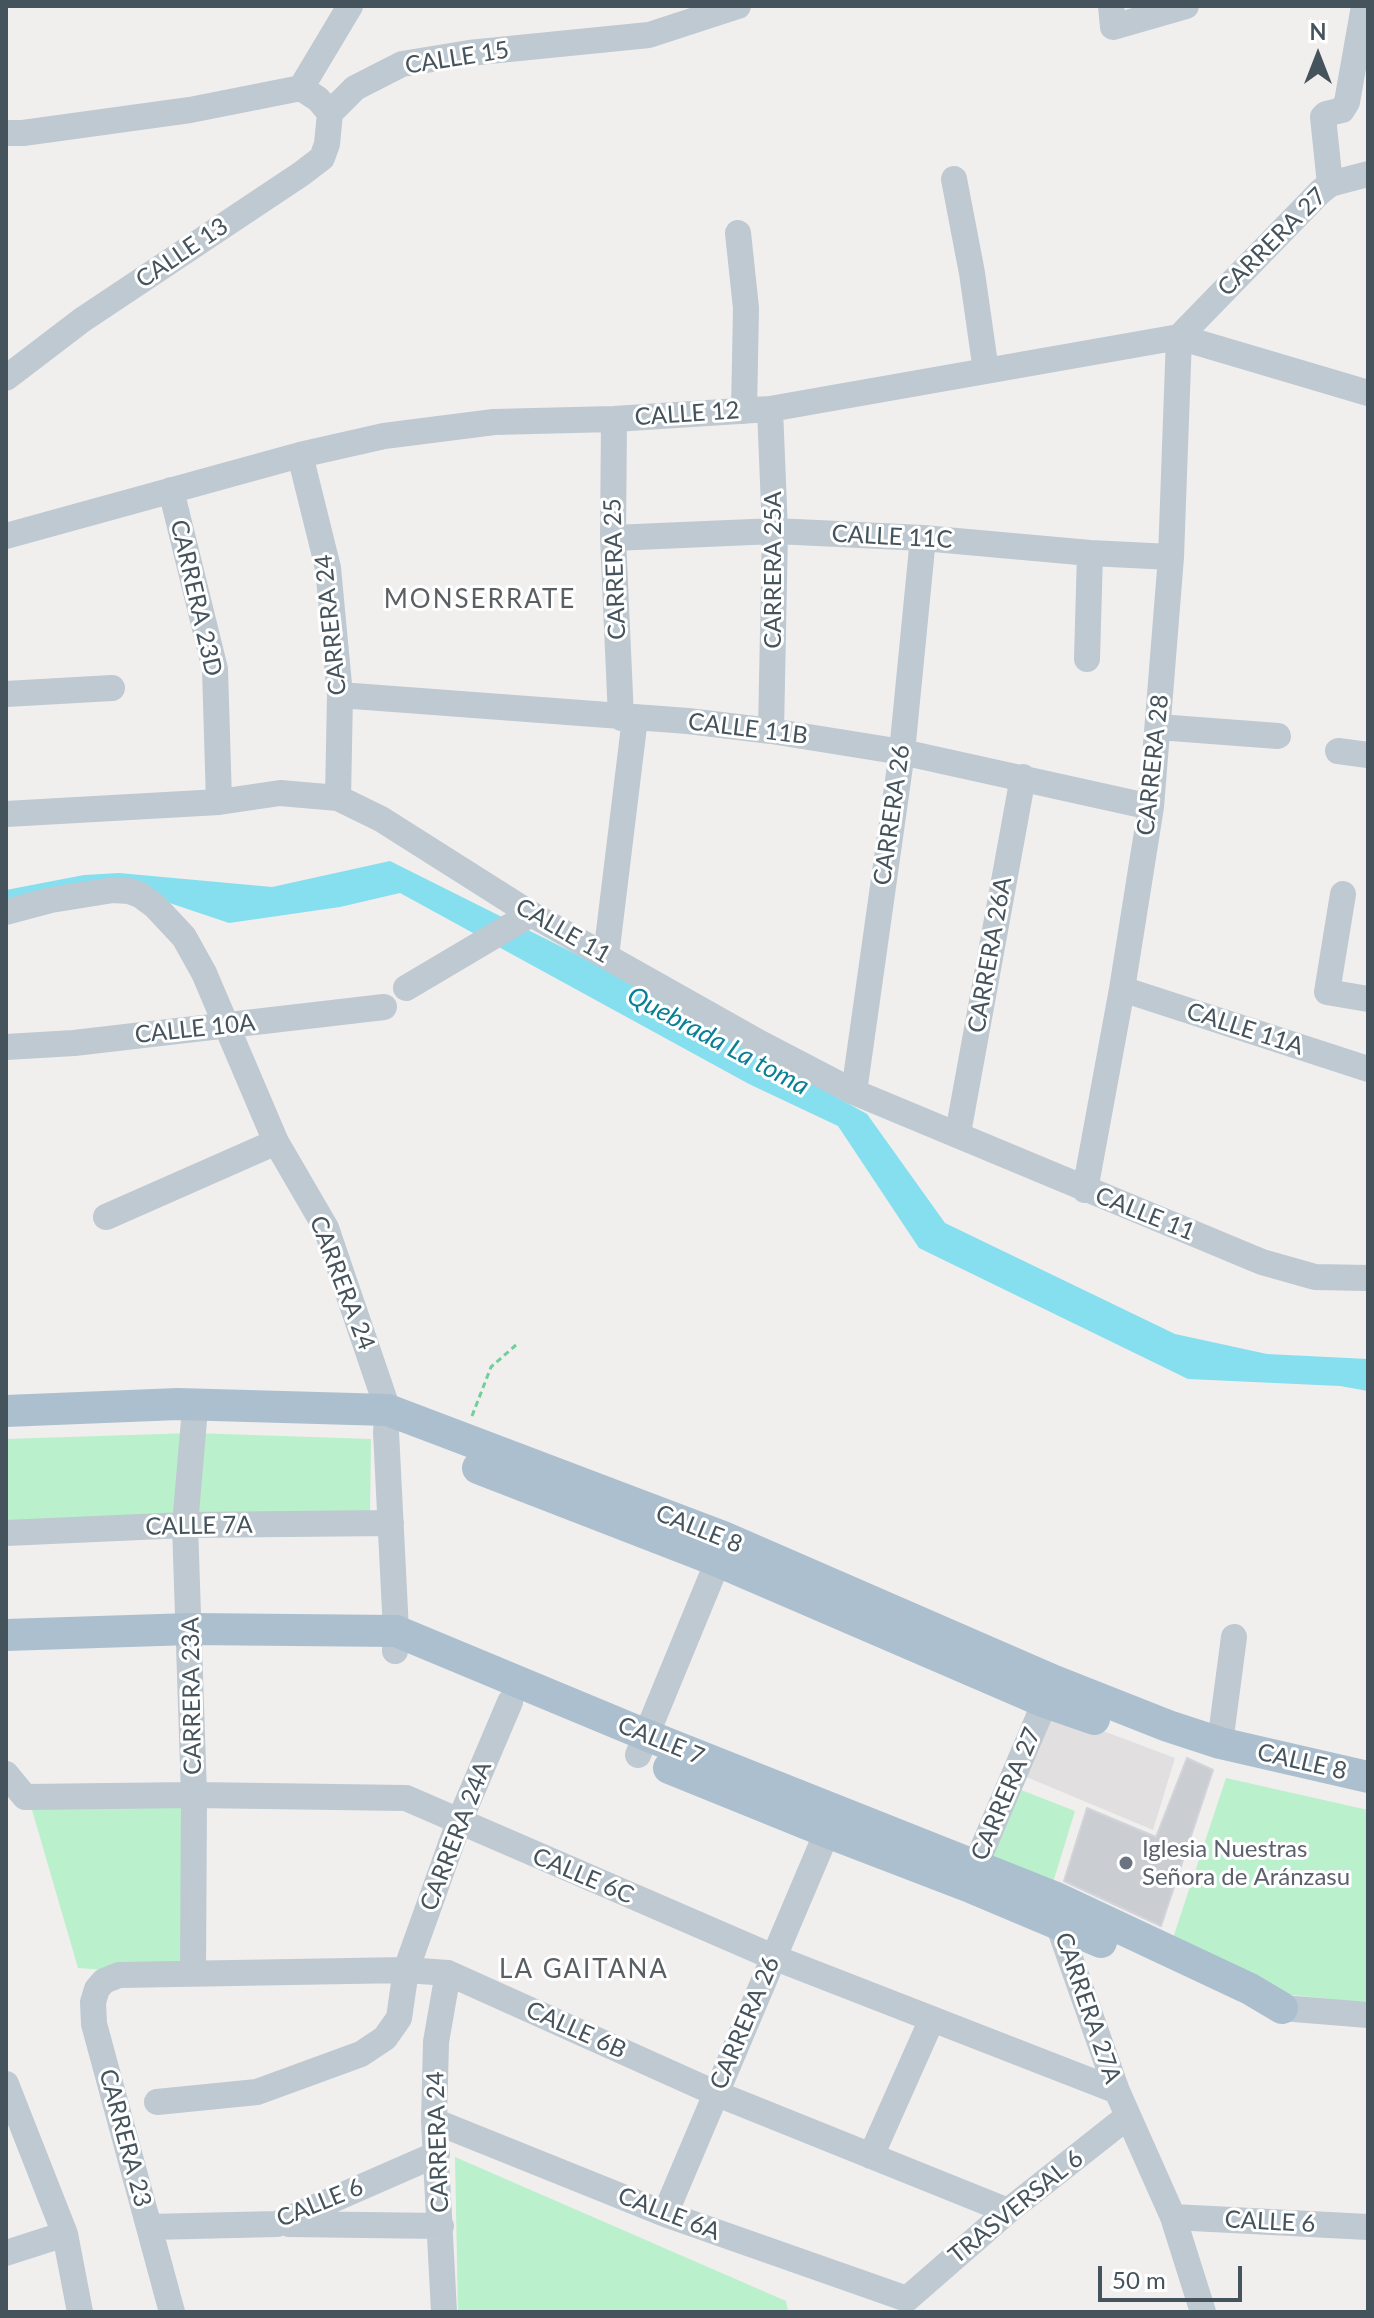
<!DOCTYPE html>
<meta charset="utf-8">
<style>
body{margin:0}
#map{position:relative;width:1374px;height:2318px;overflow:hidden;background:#f1eeee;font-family:Lato,sans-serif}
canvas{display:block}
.frame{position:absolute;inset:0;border:8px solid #45535c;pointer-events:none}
.north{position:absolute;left:1278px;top:16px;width:80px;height:80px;-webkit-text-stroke:6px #fff;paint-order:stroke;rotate:0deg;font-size:22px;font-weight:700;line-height:32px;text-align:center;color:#45535c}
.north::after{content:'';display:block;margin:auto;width:28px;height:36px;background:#45535c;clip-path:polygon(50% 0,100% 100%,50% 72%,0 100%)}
.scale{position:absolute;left:1098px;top:2266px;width:144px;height:36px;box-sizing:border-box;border:4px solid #45535c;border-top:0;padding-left:10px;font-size:24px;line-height:28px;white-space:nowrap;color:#45535c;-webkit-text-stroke:6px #fff;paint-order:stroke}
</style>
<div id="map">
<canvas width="1374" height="2318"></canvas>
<div class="frame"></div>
<div class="north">N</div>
<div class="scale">50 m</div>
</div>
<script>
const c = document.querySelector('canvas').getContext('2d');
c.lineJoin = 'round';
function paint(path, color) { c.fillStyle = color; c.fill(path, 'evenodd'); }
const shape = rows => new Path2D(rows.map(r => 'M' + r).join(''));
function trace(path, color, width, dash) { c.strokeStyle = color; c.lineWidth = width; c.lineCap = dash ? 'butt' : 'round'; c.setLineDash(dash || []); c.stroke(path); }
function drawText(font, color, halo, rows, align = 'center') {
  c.font = font + ' Lato,sans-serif'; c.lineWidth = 6; c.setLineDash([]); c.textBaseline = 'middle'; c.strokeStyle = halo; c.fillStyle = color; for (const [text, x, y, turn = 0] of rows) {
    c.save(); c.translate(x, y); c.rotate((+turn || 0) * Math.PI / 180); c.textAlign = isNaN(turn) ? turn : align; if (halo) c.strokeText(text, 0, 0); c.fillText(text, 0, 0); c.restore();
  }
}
paint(shape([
 [1050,1711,1175,1758,1153,1830,1024,1776]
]), '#e2dfe0');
paint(shape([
 [193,1433,371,1439,370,1513,6,1523,6,1439],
 [1226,1778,1368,1810,1368,2003,1282,1994,1171,1944],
 [1016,1788,1075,1811,1051,1889,983,1862],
 [190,1801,190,1969,119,1971,78,1968,30,1803],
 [455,2157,786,2301,788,2312,458,2312]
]), '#baf0cc');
paint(shape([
 [390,861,580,956,867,1114,945,1223,1175,1334,1267,1354,1368,1359,1368,1391,1340,1386,1188,1379,919,1248,838,1126,749,1084,400,893,340,907,229,923,119,886,6,906,6,890,84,875,119,873,272,887]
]), '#86dfee');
const building = shape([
 [1187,1758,1213,1770,1161,1926,1064,1881,1087,1808,1156,1837,1187,1758]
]);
paint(building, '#caced3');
trace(building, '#d2d4da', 2);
trace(shape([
 [472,1416,491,1367,516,1345]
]), '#71cf9b', 3, [6, 4]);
trace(shape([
 [1111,6,1113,27,1186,6],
 [301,88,350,6],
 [330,113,355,88,402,64,469,53,649,35,738,6],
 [6,133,23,133,190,110,301,88,318,99,330,113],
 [954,179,972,273,986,371],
 [1330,184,1323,117,1326,114,1342,110,1347,102,1364,6],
 [738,233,746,308,744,411],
 [1179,337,1320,192,1330,184,1368,174],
 [6,378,82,320,301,174,322,158,327,144,330,113],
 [770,409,775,531,771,731],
 [614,419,613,538,621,718],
 [300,455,328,568,340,695,338,798],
 [171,490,215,669,219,802],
 [6,536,300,455,384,436,494,422,614,419,770,409,1179,337,1368,393],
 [613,538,775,531,923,538,1090,553,1171,557],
 [1087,659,1090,553],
 [6,694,112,688],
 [340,695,688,721,771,731,902,752,1151,807],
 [1158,727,1278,736],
 [1338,751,1368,755],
 [6,814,219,802,280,793,338,798,381,819,531,914,760,1043,854,1092,1262,1262,1315,1277,1368,1278],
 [1343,894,1327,992,1368,999],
 [6,912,51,900,113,890,129,891,140,895,155,906,184,937,204,973,276,1142,326,1228,388,1410,386,1432,396,1631,395,1651],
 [606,956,635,718],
 [406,988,531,914],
 [1122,989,1368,1069],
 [6,1047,74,1043,384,1007],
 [854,1092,902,752,923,538],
 [958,1133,1023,777],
 [1085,1190,1122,989,1151,807,1171,557,1179,337],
 [106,1217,276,1142],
 [6,1533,185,1525,391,1523],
 [1220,1743,1234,1637],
 [638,1755,718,1561],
 [6,1774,25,1797,194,1795,406,1798,773,1957,1117,2091],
 [968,1883,1045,1702],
 [1056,1910,1058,1924,1117,2091,1173,2217,1203,2312],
 [193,1973,194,1795,185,1525,194,1420],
 [1282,2008,1368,2015],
 [6,2084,65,2234,80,2312],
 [157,2102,257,2092,361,2054,385,2038,399,2018,406,1970,459,1822,510,1702],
 [434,2121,665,2214,907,2299],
 [871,2156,932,2019],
 [665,2214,827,1832],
 [1173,2217,1368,2227],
 [289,2224,441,2226],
 [149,2227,277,2224,437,2154],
 [6,2253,65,2234],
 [907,2299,1008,2211,1127,2117],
 [172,2312,94,2024,93,2002,97,1989,104,1981,119,1975,406,1970,448,1973,715,2093,1008,2211],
 [444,2312,434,2121,436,2042,448,1973]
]), '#bec9d1', 26);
trace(shape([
 [6,1411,178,1404,388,1410,723,1537,1054,1681,1168,1726,1220,1743,1368,1777],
 [478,1468,718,1561,1045,1702,1094,1719],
 [6,1635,191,1629,396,1631,646,1735,1054,1897,1250,1989,1282,2008],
 [669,1768,827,1832,968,1886,1101,1942]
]), '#acbfce', 32);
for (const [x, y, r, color] of [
 [1126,1863,8,"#6b7280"]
]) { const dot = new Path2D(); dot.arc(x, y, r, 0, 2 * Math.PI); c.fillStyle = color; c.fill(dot); trace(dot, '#fff', 3); }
drawText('24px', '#45535c', '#fff', [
 ["CALLE 15",457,58,-9],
 ["CARRERA 27",1272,242,-45],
 ["CALLE 13",182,253,-34],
 ["CALLE 12",687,414,-4],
 ["CALLE 11C",892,537,3],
 ["CARRERA 25",615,569,-92],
 ["CARRERA 25A",773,570,-90],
 ["CARRERA 23D",196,598,77],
 ["CARRERA 24",331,625,-96],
 ["CALLE 11B",748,729,7],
 ["CARRERA 28",1153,765,-84],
 ["CARRERA 26",892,815,-82],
 ["CALLE 11",563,931,30],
 ["CARRERA 26A",990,955,-80],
 ["CALLE 10A",195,1029,-6],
 ["CALLE 11A",1245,1029,18],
 ["CALLE 11",1145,1214,22],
 ["CARRERA 24",342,1283,69],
 ["CALLE 7A",199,1526,-1],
 ["CALLE 8",699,1529,22],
 ["CARRERA 23A",192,1696,-91],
 ["CALLE 7",661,1741,22],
 ["CALLE 8",1302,1762,13],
 ["CARRERA 27",1006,1794,-67],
 ["CARRERA 24A",456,1836,-69],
 ["CALLE 6C",583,1876,23],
 ["CARRERA 27A",1088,2008,71],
 ["CARRERA 26",745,2023,-67],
 ["CALLE 6B",576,2030,24],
 ["CARRERA 23",125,2138,75],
 ["CARRERA 24",438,2142,-92],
 ["CALLE 6",320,2203,-22],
 ["TRASVERSAL 6",1016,2207,-39],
 ["CALLE 6A",669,2214,21],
 ["CALLE 6",1270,2222,3]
]);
drawText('24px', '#5b616d', '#fff', [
 ["Iglesia Nuestras",1142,1849],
 ["Señora de Aránzasu",1142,1877]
], 'left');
c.letterSpacing = '2px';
drawText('26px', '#5a5f63', '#fff', [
 ["MONSERRATE",480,600],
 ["LA GAITANA",584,1970]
]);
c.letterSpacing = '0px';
drawText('italic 26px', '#098095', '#fff', [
 ["Quebrada La toma",718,1041,28]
]);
</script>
